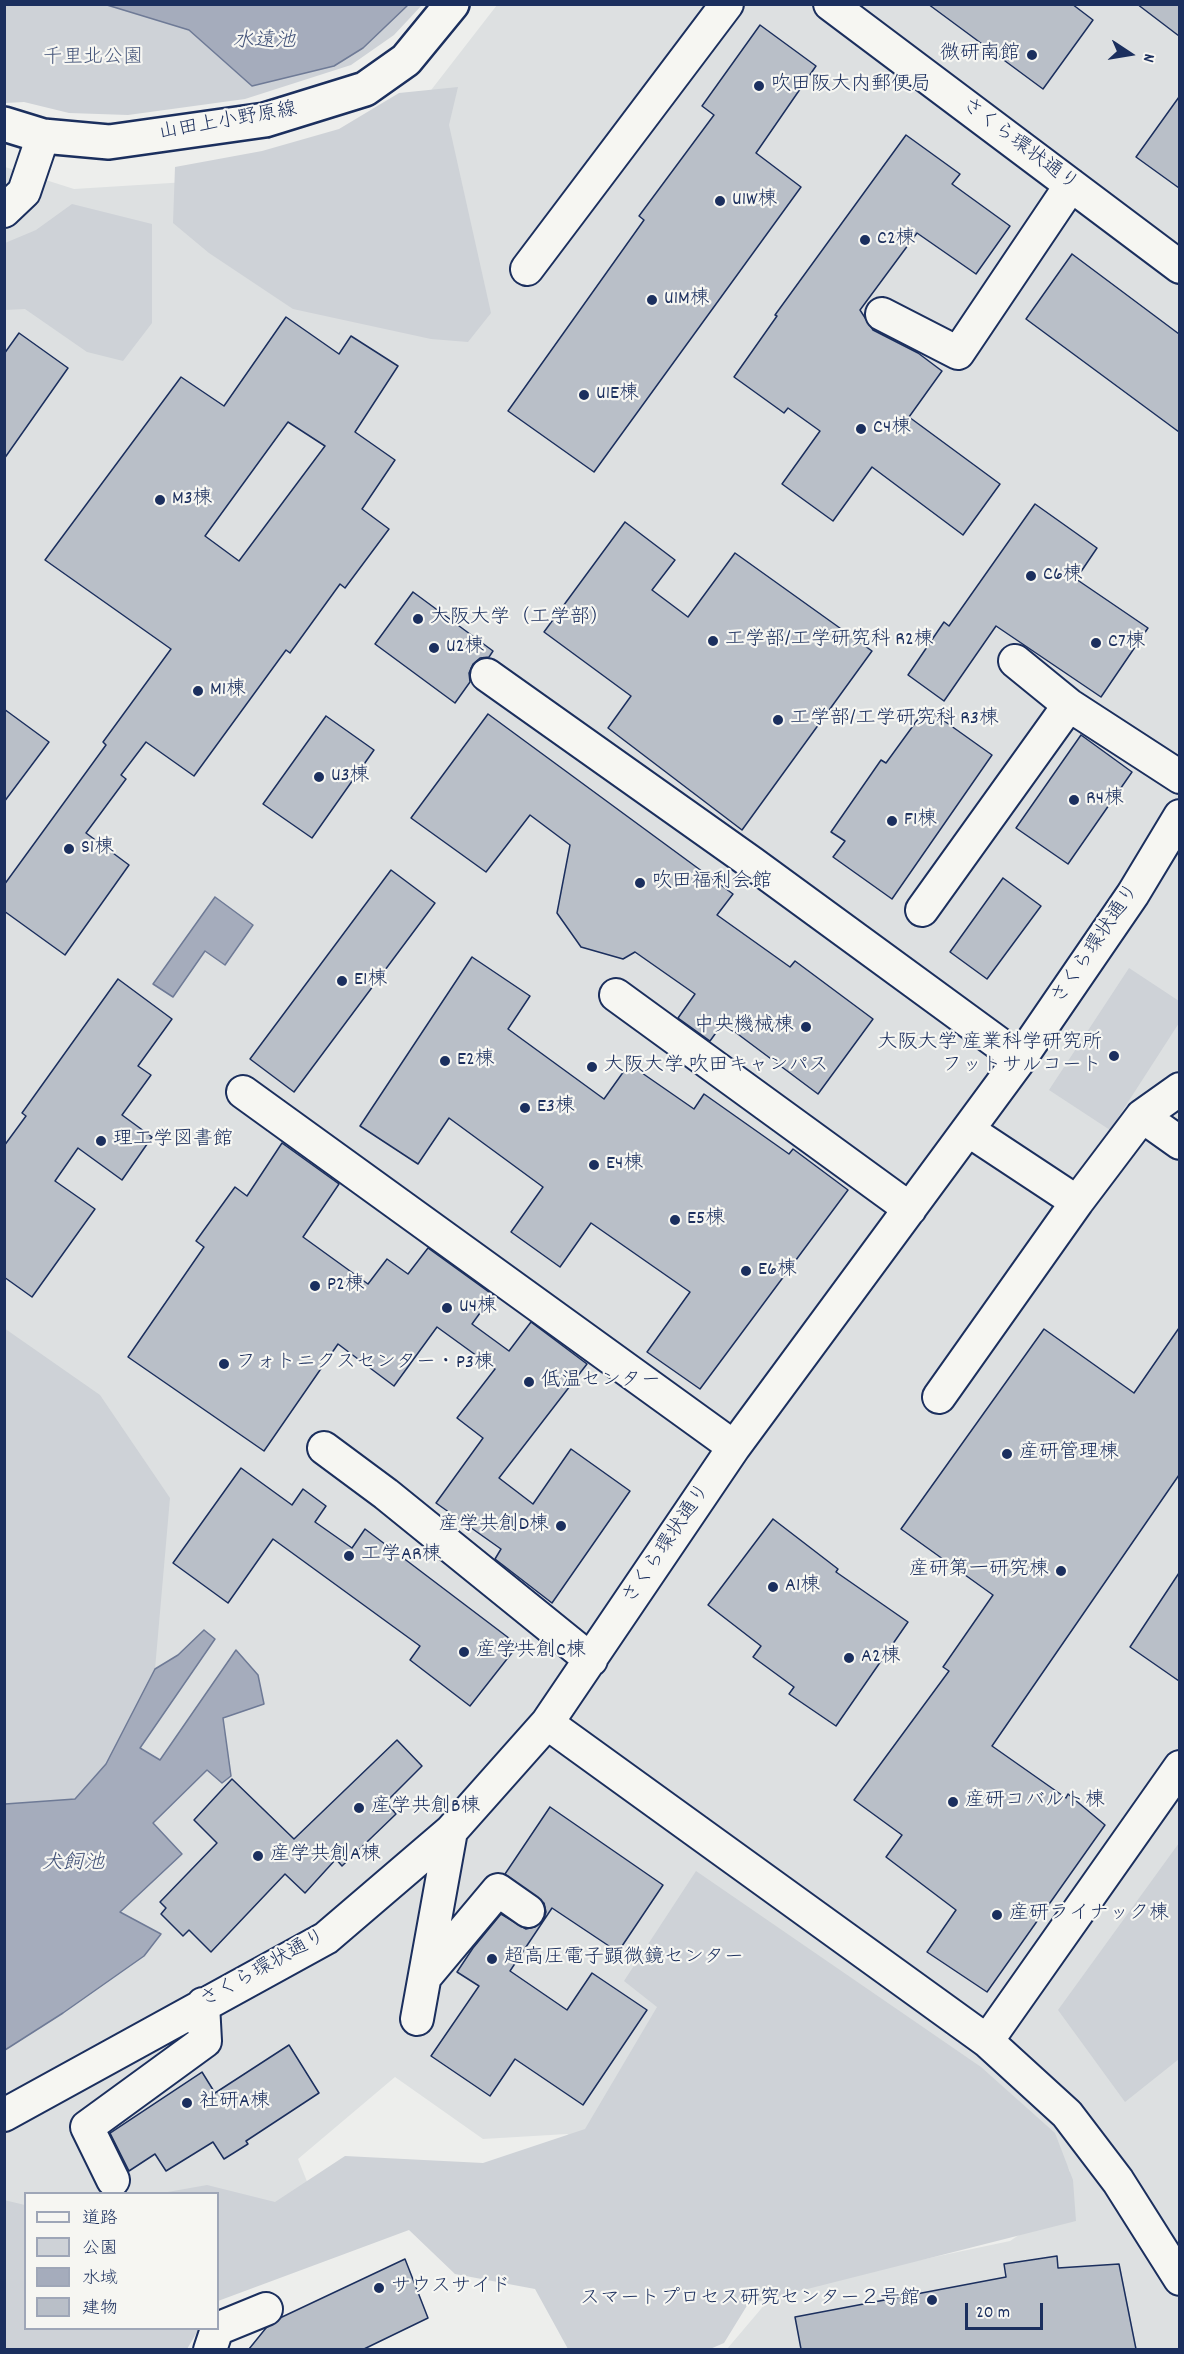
<!DOCTYPE html>
<meta charset="utf-8">
<style>
body{margin:0}
#map{position:relative;width:1184px;height:2354px;overflow:hidden;background:#edeeec;font-family:Dekko,"Klee One",sans-serif}
canvas{display:block}
.frame{position:absolute;inset:0;border:6px solid #1b2f5e;pointer-events:none}
.legend{position:absolute;left:24px;top:2192px;width:195px;height:138px;box-sizing:border-box;background:#f6f6f2;border:2px solid #9ea6b7;margin:0;padding:8px 10px;list-style:none;font-size:18px;color:#1b2f5e}
.legend li{display:flex;align-items:center;gap:12px;height:30px}
.legend b{width:30px;border:2px solid #9ea6b7}
.north{position:absolute;left:1100px;top:24px;width:60px;height:60px;-webkit-text-stroke:4px #f6f6f2;paint-order:stroke;rotate:102deg;font-size:16px;font-weight:700;line-height:24px;text-align:center;color:#1b2f5e}
.north::after{content:'';display:block;margin:auto;width:21px;height:27px;background:#1b2f5e;clip-path:polygon(50% 0,100% 100%,50% 72%,0 100%)}
.scale{position:absolute;left:965px;top:2303px;width:78px;height:27px;box-sizing:border-box;border:3px solid #1b2f5e;border-top:0;padding-left:8px;font-size:18px;line-height:21px;white-space:nowrap;color:#1b2f5e;-webkit-text-stroke:4px #f6f6f2;paint-order:stroke}
</style>
<div id="map">
<canvas width="1184" height="2354"></canvas>
<div class="frame"></div>
<ul class="legend">
<li><b style="height:8px;background:#f6f6f2"></b>道路</li>
<li><b style="height:16px;background:#ced2d7"></b>公園</li>
<li><b style="height:16px;background:#a5acbc"></b>水域</li>
<li><b style="height:16px;background:#b9bfc8"></b>建物</li>
</ul>
<div class="north">N</div>
<div class="scale">20 m</div>
</div>
<script>
const c = document.querySelector('canvas').getContext('2d');
c.lineJoin = 'round';
function paint(path, color) { c.fillStyle = color; c.fill(path, 'evenodd'); }
const shape = rows => new Path2D(rows.map(r => 'M' + r).join(''));
function trace(path, color, width, dash) { c.strokeStyle = color; c.lineWidth = width; c.lineCap = dash ? 'butt' : 'round'; c.setLineDash(dash || []); c.stroke(path); }
function drawText(font, color, halo, rows, align = 'center') {
  c.font = font + ' Dekko,"Klee One",sans-serif'; c.lineWidth = 4.5; c.setLineDash([]); c.textBaseline = 'middle'; c.strokeStyle = halo; c.fillStyle = color; for (const [text, x, y, turn = 0] of rows) {
    c.save(); c.translate(x, y); c.rotate((+turn || 0) * Math.PI / 180); c.textAlign = isNaN(turn) ? turn : align; if (halo) c.strokeText(text, 0, 0); c.fillText(text, 0, 0); c.restore();
  }
}
paint(shape([
 [497,5,1179,5,1179,2349,727,2349,777,2290,1010,2241,1065,2204,1070,2171,1054,2144,616,2163,567,2134,483,2139,395,2077,298,2159,308,2184,275,2204,218,2194,26,2194,26,2328,5,2349,5,167,74,189,203,181,411,116]
]), '#dde0e1');
paint(shape([
 [5,5,422,5,394,35,351,65,245,99,128,115,69,113,24,102,5,103],
 [458,87,449,125,491,313,468,342,431,339,293,309,209,253,173,223,175,167,262,151,339,129,399,93],
 [72,204,152,224,152,323,123,361,87,352,25,309,5,310,5,243,36,230],
 [1129,968,1179,1001,1179,1023,1110,1130,1049,1090],
 [4,1328,100,1395,170,1498,155,1669,106,1764,75,1799,5,1804],
 [1179,1843,1179,2059,1125,2102,1058,2010],
 [696,1871,981,2067,1055,2133,1073,2180,1076,2221,748,2304,724,2343,710,2349,568,2349,535,2289,455,2274,409,2230,218,2301,218,2194,162,2193,207,2185,275,2202,345,2156,483,2163,585,2129,657,2007,624,1981],
 [4,2200,25,2205,26,2328,199,2329,187,2349,5,2349]
]), '#ced2d7');
const water = shape([
 [107,5,408,5,363,48,334,66,252,86,189,30,107,5],
 [215,897,253,925,225,965,205,951,173,997,153,984,215,897],
 [204,1630,215,1639,140,1748,160,1760,236,1650,258,1675,264,1704,223,1718,231,1776,222,1783,207,1770,153,1823,182,1854,120,1912,161,1934,144,1956,63,2013,5,2050,5,1804,75,1799,106,1764,155,1669,178,1655,204,1630]
]);
paint(water, '#a5acbc');
trace(water, '#6e7a96', 1.5);
const building = shape([
 [928,4,1072,4,1093,20,1043,89,928,4],
 [1137,4,1179,4,1179,36,1137,4],
 [760,25,816,66,756,153,801,187,594,472,508,411,644,220,639,216,714,115,702,106,760,25],
 [1179,97,1179,188,1136,157,1179,97],
 [906,135,960,174,952,184,1010,226,976,274,917,233,860,310,873,330,918,353,942,371,909,417,1000,484,963,535,872,467,833,521,782,484,820,431,788,408,784,413,734,377,777,316,775,315,906,135],
 [1072,254,1179,334,1179,432,1026,319,1072,254],
 [286,317,339,354,351,336,398,366,355,432,395,460,362,509,389,529,345,588,340,584,290,653,286,650,194,776,146,742,121,775,126,779,86,833,129,865,65,955,4,911,4,885,106,745,103,742,171,649,45,560,181,377,224,406,286,317],
 [288,422,325,446,239,561,205,536,288,422],
 [19,333,68,368,4,459,4,354,19,333],
 [1035,504,1097,548,1076,579,1148,628,1101,697,996,626,944,701,908,675,944,622,949,626,1035,504],
 [625,522,675,560,652,590,688,617,735,553,872,651,742,830,608,728,631,696,544,632,625,522],
 [413,592,493,651,489,657,480,658,473,664,469,673,470,682,455,703,375,644,413,592],
 [926,708,992,755,892,899,833,857,845,841,831,832,881,760,886,763,926,708],
 [4,709,49,742,4,802,4,709],
 [488,714,733,894,717,915,790,967,795,961,873,1019,818,1094,723,1023,710,1041,678,1018,695,994,635,952,623,959,581,947,557,913,570,845,530,815,486,872,411,818,488,714],
 [326,716,374,750,312,838,263,804,326,716],
 [1081,735,1132,772,1068,864,1016,828,1081,735],
 [391,870,435,903,294,1092,250,1059,391,870],
 [1003,878,1041,906,987,979,950,952,1003,878],
 [472,957,530,996,508,1029,604,1099,629,1064,694,1109,704,1094,789,1154,793,1149,848,1190,700,1389,647,1352,690,1292,591,1223,560,1267,511,1232,543,1187,449,1118,418,1164,360,1126,472,957],
 [118,979,172,1019,138,1066,151,1075,122,1115,152,1137,122,1180,78,1148,55,1181,95,1209,32,1297,4,1277,4,1146,26,1116,22,1113,118,979],
 [282,1143,339,1184,303,1237,368,1284,387,1259,408,1274,428,1248,493,1295,472,1324,509,1351,531,1322,587,1364,499,1478,533,1504,571,1449,630,1491,552,1603,495,1559,501,1549,436,1503,483,1438,457,1418,495,1369,437,1327,394,1386,338,1344,264,1451,128,1357,204,1247,196,1241,235,1187,247,1196,282,1143],
 [1179,1328,1179,1475,992,1746,1066,1798,1068,1794,1105,1825,987,1992,927,1952,956,1910,886,1857,902,1835,854,1800,949,1671,943,1667,993,1595,901,1529,1044,1329,1134,1393,1179,1328],
 [241,1468,292,1505,303,1489,326,1506,315,1522,352,1548,365,1529,518,1645,470,1706,410,1660,420,1646,273,1539,228,1603,173,1563,241,1468],
 [773,1519,838,1569,836,1572,908,1622,836,1726,789,1694,794,1687,753,1657,761,1646,708,1605,773,1519],
 [1179,1573,1179,1681,1130,1647,1179,1573],
 [397,1740,422,1766,386,1802,396,1814,342,1866,336,1859,305,1893,285,1874,211,1952,189,1930,183,1936,161,1914,166,1908,160,1902,217,1843,194,1820,232,1779,294,1839,397,1740],
 [550,1807,663,1885,618,1952,552,1908,510,1971,567,2010,592,1973,647,2010,583,2105,515,2059,490,2096,431,2056,479,1986,457,1972,473,1948,501,1914,526,1929,535,1927,543,1921,546,1912,544,1903,505,1874,550,1807],
 [289,2045,319,2093,246,2141,248,2144,224,2159,213,2142,166,2171,155,2154,129,2171,110,2133,202,2072,215,2093,289,2045],
 [1057,2256,1058,2268,1119,2264,1136,2349,801,2349,795,2317,1006,2277,1004,2264,1057,2256],
 [405,2259,428,2318,364,2349,249,2349,266,2328,282,2317,405,2259]
]);
paint(building, '#b9bfc8');
trace(building, '#1b2f5e', 1.5);
const minor = shape([
 [830,4,1180,267],
 [4,211,24,192,43,136],
 [527,269,727,4],
 [882,314,958,353,1071,185],
 [1015,661,1069,705,1180,777],
 [487,675,752,863,1020,1059],
 [922,910,1069,705],
 [616,995,910,1209],
 [243,1092,734,1447],
 [1142,1116,1180,1089],
 [968,1130,1077,1202,1142,1116,1180,1143],
 [939,1397,1077,1202],
 [324,1448,386,1494,591,1660],
 [547,1723,987,2041,1067,2114,1118,2181,1180,2279],
 [425,1977,498,1890,528,1911],
 [417,2019,451,1831],
 [987,2041,1180,1767],
 [4,2115,326,1938,451,1831,547,1723,734,1447,1020,1059,1133,894,1180,816],
 [113,2180,87,2127,205,2041,203,2004],
 [210,2350,217,2329,266,2309]
]);
const major = shape([
 [4,124,43,136,109,142,265,120,365,89,406,60,452,4]
]);
trace(minor, '#1b2f5e', 36);
trace(major, '#1b2f5e', 38);
trace(minor, '#f6f6f2', 32);
trace(major, '#f6f6f2', 33);
for (const [x, y, r, color] of [
 [1032,55,6,"#1b2f5e"],
 [759,86,6,"#1b2f5e"],
 [720,201,6,"#1b2f5e"],
 [865,240,6,"#1b2f5e"],
 [652,300,6,"#1b2f5e"],
 [584,395,6,"#1b2f5e"],
 [861,429,6,"#1b2f5e"],
 [160,500,6,"#1b2f5e"],
 [1031,576,6,"#1b2f5e"],
 [418,619,6,"#1b2f5e"],
 [713,641,6,"#1b2f5e"],
 [1096,643,6,"#1b2f5e"],
 [434,648,6,"#1b2f5e"],
 [198,691,6,"#1b2f5e"],
 [778,720,6,"#1b2f5e"],
 [319,777,6,"#1b2f5e"],
 [1074,800,6,"#1b2f5e"],
 [892,821,6,"#1b2f5e"],
 [69,849,6,"#1b2f5e"],
 [640,883,6,"#1b2f5e"],
 [342,981,6,"#1b2f5e"],
 [806,1027,6,"#1b2f5e"],
 [1114,1056,6,"#1b2f5e"],
 [445,1061,6,"#1b2f5e"],
 [592,1067,6,"#1b2f5e"],
 [525,1108,6,"#1b2f5e"],
 [101,1141,6,"#1b2f5e"],
 [594,1165,6,"#1b2f5e"],
 [675,1220,6,"#1b2f5e"],
 [746,1271,6,"#1b2f5e"],
 [315,1286,6,"#1b2f5e"],
 [447,1308,6,"#1b2f5e"],
 [224,1364,6,"#1b2f5e"],
 [529,1382,6,"#1b2f5e"],
 [1007,1454,6,"#1b2f5e"],
 [561,1526,6,"#1b2f5e"],
 [349,1556,6,"#1b2f5e"],
 [1061,1571,6,"#1b2f5e"],
 [773,1587,6,"#1b2f5e"],
 [464,1652,6,"#1b2f5e"],
 [849,1658,6,"#1b2f5e"],
 [953,1802,6,"#1b2f5e"],
 [359,1808,6,"#1b2f5e"],
 [258,1856,6,"#1b2f5e"],
 [997,1915,6,"#1b2f5e"],
 [492,1959,6,"#1b2f5e"],
 [187,2103,6,"#1b2f5e"],
 [379,2288,6,"#1b2f5e"],
 [932,2300,6,"#1b2f5e"]
]) { const dot = new Path2D(); dot.arc(x, y, r, 0, 2 * Math.PI); c.fillStyle = color; c.fill(dot); trace(dot, '#f6f6f2', 2); }
drawText('20px', '#1b2f5e', '#f6f6f2', [
 ["微研南館",1020,55,"right"],
 ["吹田阪大内郵便局",771,86],
 ["U1W棟",732,201],
 ["C2棟",877,240],
 ["U1M棟",664,300],
 ["U1E棟",596,395],
 ["C4棟",873,429],
 ["M3棟",172,500],
 ["C6棟",1043,576],
 ["大阪大学（工学部）",430,619],
 ["工学部/工学研究科 R2棟",725,641],
 ["C7棟",1108,643],
 ["U2棟",446,648],
 ["M1棟",210,691],
 ["工学部/工学研究科 R3棟",790,720],
 ["U3棟",331,777],
 ["R4棟",1086,800],
 ["F1棟",904,821],
 ["S1棟",81,849],
 ["吹田福利会館",652,883],
 ["E1棟",354,981],
 ["中央機械棟",794,1027,"right"],
 ["大阪大学 産業科学研究所",1102,1044,"right"],
 ["フットサルコート",1102,1067,"right"],
 ["E2棟",457,1061],
 ["大阪大学 吹田キャンパス",604,1067],
 ["E3棟",537,1108],
 ["理工学図書館",113,1141],
 ["E4棟",606,1165],
 ["E5棟",687,1220],
 ["E6棟",758,1271],
 ["P2棟",327,1286],
 ["U4棟",459,1308],
 ["フォトニクスセンター・P3棟",236,1364],
 ["低温センター",541,1382],
 ["産研管理棟",1019,1454],
 ["産学共創D棟",549,1526,"right"],
 ["工学AR棟",361,1556],
 ["産研第一研究棟",1049,1571,"right"],
 ["A1棟",785,1587],
 ["産学共創C棟",476,1652],
 ["A2棟",861,1658],
 ["産研コバルト棟",965,1802],
 ["産学共創B棟",371,1808],
 ["産学共創A棟",270,1856],
 ["産研ライナック棟",1009,1915],
 ["超高圧電子顕微鏡センター",504,1959],
 ["社研A棟",199,2103],
 ["サウスサイド",391,2288],
 ["スマートプロセス研究センター２号館",920,2300,"right"]
], 'left');
drawText('20px', '#48587c', '#f6f6f2', [
 ["千里北公園",93,59]
]);
drawText('20px', '#1b2f5e', '#f6f6f2', [
 ["山田上小野原線",228,123,-10],
 ["さくら環状通り",1019,146,37],
 ["さくら環状通り",1097,945,-56],
 ["さくら環状通り",668,1545,-56],
 ["さくら環状通り",264,1970,-29]
]);
drawText('italic 21px', '#44547a', '#f6f6f2', [
 ["水遠池",264,43],
 ["犬飼池",73,1865]
]);
</script>
